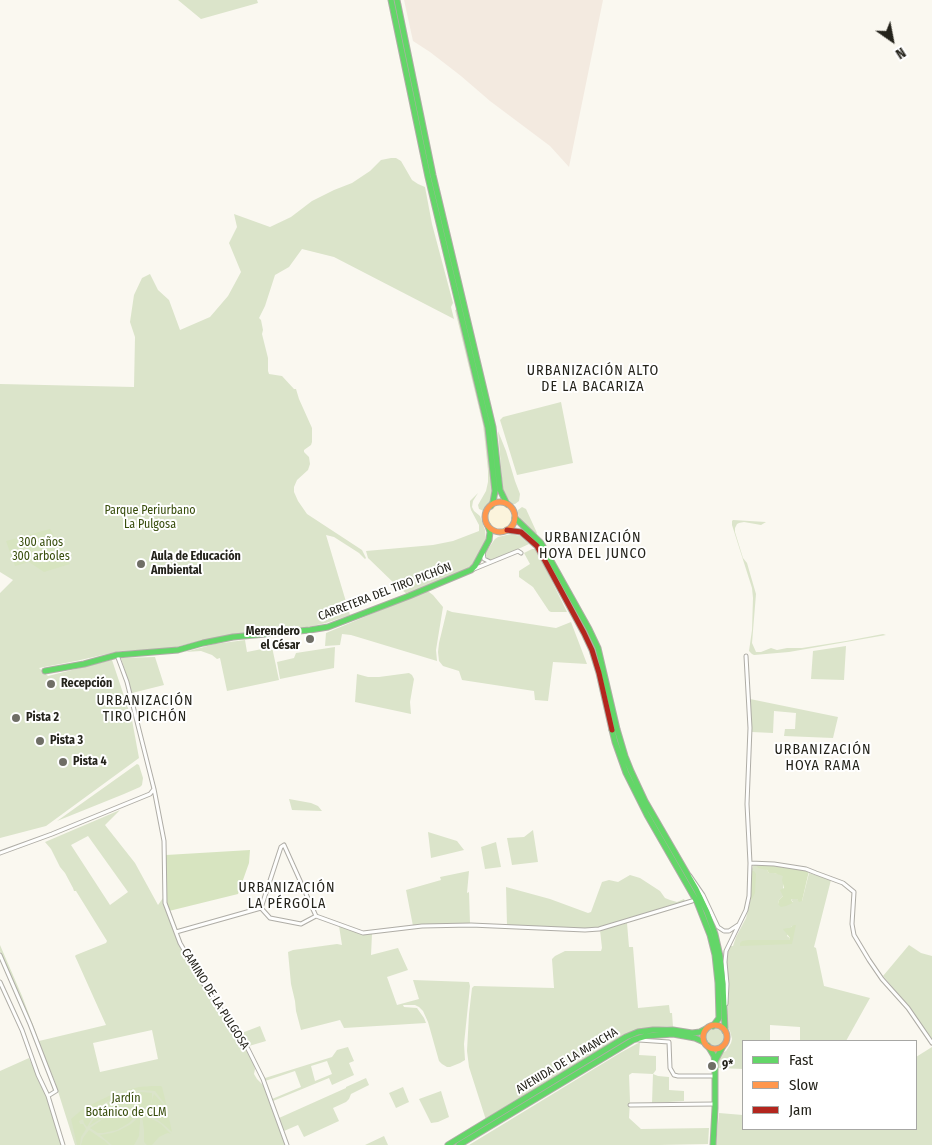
<!DOCTYPE html>
<meta charset="utf-8">
<style>
body{margin:0}
#map{position:relative;width:932px;height:1145px;overflow:hidden;background:#faf8f0;font-family:"Fira Sans Condensed",sans-serif}
canvas{display:block}
.legend{position:absolute;left:742px;top:1040px;width:175px;height:90px;box-sizing:border-box;background:#fff;border:1px solid #a7a7a4;margin:0;padding:6px 9px;list-style:none;font-size:15px;color:#24231b}
.legend li{display:flex;align-items:center;gap:10px;height:25px}
.legend b{width:25px;border:1px solid #a7a7a4}
.north{position:absolute;left:867px;top:15px;width:50px;height:50px;-webkit-text-stroke:4px #fff;paint-order:stroke;rotate:147deg;font-size:14px;font-weight:700;line-height:20px;text-align:center;color:#24231b}
.north::after{content:'';display:block;margin:auto;width:18px;height:22px;background:#24231b;clip-path:polygon(50% 0,100% 100%,50% 72%,0 100%)}
</style>
<div id="map">
<canvas width="932" height="1145"></canvas>
<ul class="legend">
<li><b style="height:6px;background:#63d668"></b>Fast</li>
<li><b style="height:6px;background:#ff974d"></b>Slow</li>
<li><b style="height:6px;background:#b3261e"></b>Jam</li>
</ul>
<div class="north">N</div>
</div>
<script>
const c = document.querySelector('canvas').getContext('2d');
c.lineJoin = 'round';
function paint(path, color) { c.fillStyle = color; c.fill(path, 'evenodd'); }
const shape = rows => new Path2D(rows.map(r => 'M' + r).join(''));
function trace(path, color, width, dash) { c.strokeStyle = color; c.lineWidth = width; c.lineCap = dash ? 'butt' : 'round'; c.setLineDash(dash || []); c.stroke(path); }
function drawText(font, color, halo, rows, align = 'center') {
  c.font = font + ' "Fira Sans Condensed",sans-serif'; c.lineWidth = 4; c.setLineDash([]); c.textBaseline = 'middle'; c.strokeStyle = halo; c.fillStyle = color; for (const [text, x, y, turn = 0] of rows) {
    c.save(); c.translate(x, y); c.rotate((+turn || 0) * Math.PI / 180); c.textAlign = isNaN(turn) ? turn : align; if (halo) c.strokeText(text, 0, 0); c.fillText(text, 0, 0); c.restore();
  }
}
paint(shape([
 [404,0,603,0,569,167,550,146,490,101,461,76,430,52,413,41]
]), '#f3eae0');
paint(shape([
 [178,0,257,0,258,3,201,19],
 [391,158,396,158,401,161,412,180,418,184,425,187,432,224,453,303,451,307,454,319,334,257,302,249,289,267,275,275,265,306,259,318,261,320,263,330,262,334,268,358,268,371,269,374,282,376,294,389,296,389,299,399,312,428,312,442,311,445,304,450,304,452,309,457,310,464,308,470,297,480,294,487,294,492,298,501,307,514,362,550,366,558,365,559,359,553,334,537,326,535,350,615,326,623,303,628,213,638,167,649,120,651,76,661,39,668,48,676,112,660,132,720,139,758,46,826,0,838,0,593,13,580,0,572,0,384,134,387,135,337,130,322,134,295,142,278,150,274,158,290,169,300,180,330,210,317,228,296,241,272,229,243,237,227,234,214,270,227,291,217,312,201,334,190,352,183,370,171,381,160],
 [457,309,487,437,493,494,491,501,484,511,479,509,478,505,486,491,488,482,488,471,485,442,483,425,455,310],
 [561,402,573,463,517,475,500,420,503,417],
 [498,431,506,451,515,481,520,494,519,501,515,504,512,504,509,500,503,490],
 [478,493,473,501,472,507,474,511,480,516,485,530,486,540,472,565,465,570,407,594,398,587,368,558,366,551,433,545,453,541,479,531,479,525,471,510,470,506,470,501],
 [522,507,526,509,537,533,536,534,520,519,518,513,518,510],
 [733,520,766,522,761,525,744,522,739,523,737,524,735,528,735,532,743,558,747,563,756,594,752,643,756,652,761,652,771,648,777,650,787,648,802,648,846,641,883,634,886,635,789,652,754,655,752,654,749,651,752,630,753,598,752,588,732,525,732,521],
 [511,534,520,536,529,544,503,556,490,561,488,561,485,553,495,539,498,537],
 [532,549,536,549,567,612,551,612,549,611,533,587,519,577,519,571,530,564,524,553],
 [424,592,429,592,433,595,443,607,436,650,437,661,351,635,342,634,340,645,325,646,326,633],
 [447,610,452,612,556,628,571,622,587,664,553,662,548,701,535,700,534,691,462,680,459,671,443,666,439,661,438,652,439,643],
 [245,640,247,652,272,647,279,680,227,691,220,658,217,659,212,655,201,651,185,652,215,644],
 [846,646,844,680,811,679,813,651],
 [335,647,334,668,280,679,277,662,294,658,296,653],
 [155,657,164,685,132,693,121,658],
 [409,673,412,675,414,679,410,702,411,714,355,702,357,674,368,677,379,677],
 [750,699,838,717,833,738,784,736,785,729,795,729,796,713,774,711,773,733,752,732],
 [137,764,139,765,143,778,142,785,140,787,124,794,57,821],
 [289,799,311,803,318,806,322,811,292,810],
 [120,810,105,825,135,863,158,905,163,898,166,910,175,932,204,988,246,1049,253,1061,255,1069,254,1074,257,1079,264,1086,285,1145,75,1145,55,1082,0,951,0,945,22,996,39,1041,106,1025,75,956,76,955,106,943,107,941,76,891,74,891,73,888,65,873,60,867,51,849,45,842],
 [88,836,128,892,110,905,71,845],
 [152,1030,158,1059,100,1072,93,1043],
 [533,830,538,862,512,865,507,838,524,837],
 [428,832,457,841,464,850,431,858],
 [496,842,501,867,485,869,481,847],
 [756,864,759,864,767,870,769,873,774,873,783,875,783,896,779,900,778,904,793,902,791,900,794,898,802,901,809,873,831,880,814,947,816,948,824,986,870,998,846,1041,800,1041,800,1027,770,1025,770,1041,743,1041,743,1069,718,1068,718,1062,720,1054,726,1051,731,1043,732,1039,730,1031,728,1028,727,1016,729,988,726,955,729,946,733,946,736,937,746,918,750,902,754,871,752,871,752,869,753,866],
 [792,926,792,944,748,940,789,940,790,938,787,936],
 [469,871,467,893,469,892,470,923,413,926,406,890,441,880,440,877],
 [630,875,640,878,660,891,665,898,670,900,677,902,684,899,685,901,597,928,588,929,507,925,506,887,550,899,588,913,591,912,602,882,609,880,618,882],
 [627,923,629,947,633,947,638,1008,669,1005,670,1013,672,1013,673,1027,667,1026,641,1029,486,1120,469,1067,467,1051,469,1014,472,988,474,986,554,988,552,959,555,956,565,951,601,951,602,948,600,930],
 [339,926,362,934,372,934,371,955,398,948,408,970,387,977,397,1005,419,999,413,980,469,982,470,986,464,1044,465,1060,460,1063,450,1067,447,1067,442,1064,439,1061,428,1022,423,1011,419,1007,415,1005,403,1005,404,1007,417,1008,424,1018,426,1023,344,1028,340,1020,301,1030,296,1011,295,1001,291,984,288,952,293,950,337,944,342,945],
 [909,945,921,953,932,956,932,1041,912,1010,883,976],
 [260,1026,266,1041,249,1046,248,1046,239,1034],
 '706 1037a9 9 0 1 1 18 0a9 9 0 1 1-18 0Z',
 [640,1042,639,1055,656,1056,656,1070,653,1074,658,1076,669,1077,669,1090,684,1091,684,1101,652,1103,653,1074,632,1073,629,1075,630,1101,629,1118,641,1129,709,1128,708,1144,659,1145,469,1145,620,1053],
 [348,1047,354,1061,349,1063,354,1075,332,1085,329,1078,273,1101,272,1099,301,1087,295,1071,265,1081,265,1078,332,1057,337,1050],
 [327,1061,332,1074,315,1081,311,1066],
 [932,1047,932,1145,716,1145,719,1113,743,1115,743,1129,916,1129,916,1057],
 [29,1058,47,1098,61,1145,0,1145,0,1071],
 [366,1078,369,1085,351,1094,349,1099,346,1102,333,1108,339,1121,304,1137,298,1125,284,1131,279,1118,346,1088,346,1087],
 [403,1087,409,1102,396,1108,389,1093],
 [441,1091,449,1117,438,1122,431,1123,419,1099],
 [384,1136,388,1145,365,1145]
]), '#dbe4ca');
paint(shape([
 [50,529,70,564,44,572,29,562,15,566,6,541],
 [250,850,249,863,238,894,169,911,166,903,166,855],
 [759,864,809,871,802,901,799,902,797,899,792,899,791,900,793,903,786,906,781,907,778,904,779,900,783,896,780,890,784,888,782,880,783,876,774,873,769,873,767,870,758,868,757,866],
 [752,871,754,871,756,874,755,893,752,899,750,898],
 [794,925,796,925,792,944,740,946,740,943,742,941,748,940,789,940,790,938,783,929,787,928,790,928],
 [152,1086,161,1086,162,1087,167,1107,155,1091,142,1090,122,1093,121,1093,127,1090,139,1087],
 [142,1092,152,1093,152,1102,142,1112,138,1113,127,1112,117,1113,104,1117,89,1126,98,1113,109,1102,118,1096,133,1093],
 [113,1094,114,1097,105,1103,95,1113,87,1127,84,1123,83,1119,79,1121,80,1124,83,1124,86,1129,81,1137,80,1145,77,1145,71,1119,84,1108],
 [154,1094,165,1106,168,1113,172,1132,163,1124,155,1118,148,1115,142,1114,150,1105],
 [127,1113,137,1115,129,1123,117,1130,103,1133,98,1133,90,1128,103,1119,112,1115],
 [140,1116,140,1122,139,1136,134,1145,112,1145,100,1135,112,1133,120,1130,131,1124],
 [142,1116,154,1120,161,1124,171,1134,168,1133,165,1134,159,1137,152,1145,147,1145,144,1142,144,1130],
 [89,1130,105,1141,109,1145,81,1145,83,1138]
]), '#d7e4c0');
paint(shape([
 '488 517a12 12 0 1 1 24 0a12 12 0 1 1-24 0Z'
]), '#fbf4dc');
const street = shape([
 [483,552,484,559,490,562],
 [474,569,518,551,521,553],
 [154,789,164,841,165,903,180,943,203,983,248,1049,263,1079,287,1145],
 [0,853,52,834,150,794,154,789,127,682,117,655],
 [750,863,774,864,806,869,816,873,843,883,854,892,852,924,854,935,869,960,882,979,908,1008,932,1043],
 [690,876,703,895,718,927,724,931,729,931,738,925],
 [261,908,281,847,284,845,316,916],
 [176,932,261,908,270,918,301,924,316,916,363,933,422,926,471,925,585,930,599,929,692,901],
 [0,955,30,1024,56,1091,48,1096],
 [0,982,22,1030,38,1075,48,1096,63,1145],
 [726,1004,727,984,725,962,726,951,746,910,749,896,750,863,747,804,750,728,746,656],
 [639,1040,669,1042,670,1068,674,1075,678,1076,714,1076],
 [630,1105,714,1104]
]);
const fast = shape([
 [391,0,428,177,488,428,495,491,493,502,491,506],
 [397,0,433,175,493,427,500,490,507,504],
 [515,518,541,543,589,629,598,648,617,729,625,756,631,771,645,801,696,889,707,912,715,934,720,956,723,984,725,1031],
 [45,671,84,664,117,655,178,650,203,643,233,637,310,630,328,627,409,596,471,570,475,566,489,540,490,532,488,526],
 [612,730,615,742,626,773,647,815,697,902,710,935,715,955,718,983,719,1018,713,1026],
 [708,1046,714,1056,715,1062,715,1108,713,1145],
 [715,1061,723,1046],
 [448,1145,626,1037,638,1032,653,1030,673,1030,692,1033,700,1032,706,1029],
 [459,1145,633,1040,646,1036,673,1034,695,1038,704,1042]
]);
const slow = shape([
 '485 517a15 15 0 1 1 30 0a15 15 0 1 1-30 0Z',
 '703 1037a12 12 0 1 1 24 0a12 12 0 1 1-24 0Z'
]);
const jam = shape([
 [507,530,521,532,537,546,584,633,592,650,599,673,612,730]
]);
trace(street, '#afada6', 5);
trace(fast, '#afada6', 7);
trace(slow, '#afada6', 7);
trace(jam, '#afada6', 7);
trace(street, '#fefefd', 3);
trace(fast, '#63d668', 5);
trace(slow, '#ff974d', 5);
trace(jam, '#b3261e', 5);
for (const [x, y, r, color] of [
 [141,564,5,"#6f6e66"],
 [310,639,5,"#6f6e66"],
 [51,684,5,"#6f6e66"],
 [16,718,5,"#6f6e66"],
 [40,741,5,"#6f6e66"],
 [63,762,5,"#6f6e66"],
 [712,1066,5,"#6f6e66"]
]) { const dot = new Path2D(); dot.arc(x, y, r, 0, 2 * Math.PI); c.fillStyle = color; c.fill(dot); trace(dot, '#fff', 2); }
drawText('12px', '#384d0c', '#fff', [
 ["Parque Periurbano",150,511],
 ["La Pulgosa",150,525],
 ["300 años",41,543],
 ["300 arboles",41,557],
 ["Jardín",126,1099],
 ["Botánico de CLM",126,1113]
]);
drawText('bold 12px', '#24231b', '#fff', [
 ["Aula de Educación",151,557],
 ["Ambiental",151,571],
 ["Merendero",300,632,"right"],
 ["el César",300,646,"right"],
 ["Recepción",61,684],
 ["Pista 2",26,718],
 ["Pista 3",50,741],
 ["Pista 4",73,762],
 ["9*",722,1066]
], 'left');
drawText('12px', '#24231b', '#fff', [
 ["CARRETERA DEL TIRO PICHÓN",385,592,-21],
 ["CAMINO DE LA PULGOSA",215,999,58],
 ["AVENIDA DE LA MANCHA",567,1061,-31]
]);
c.letterSpacing = '1px';
drawText('14px', '#24231b', '#fff', [
 ["URBANIZACIÓN ALTO",593,371],
 ["DE LA BACARIZA",593,387],
 ["URBANIZACIÓN",593,538],
 ["HOYA DEL JUNCO",593,554],
 ["URBANIZACIÓN",145,701],
 ["TIRO PICHÓN",145,717],
 ["URBANIZACIÓN",823,750],
 ["HOYA RAMA",823,766],
 ["URBANIZACIÓN",287,888],
 ["LA PÉRGOLA",287,904]
]);
c.letterSpacing = '0px';
</script>
